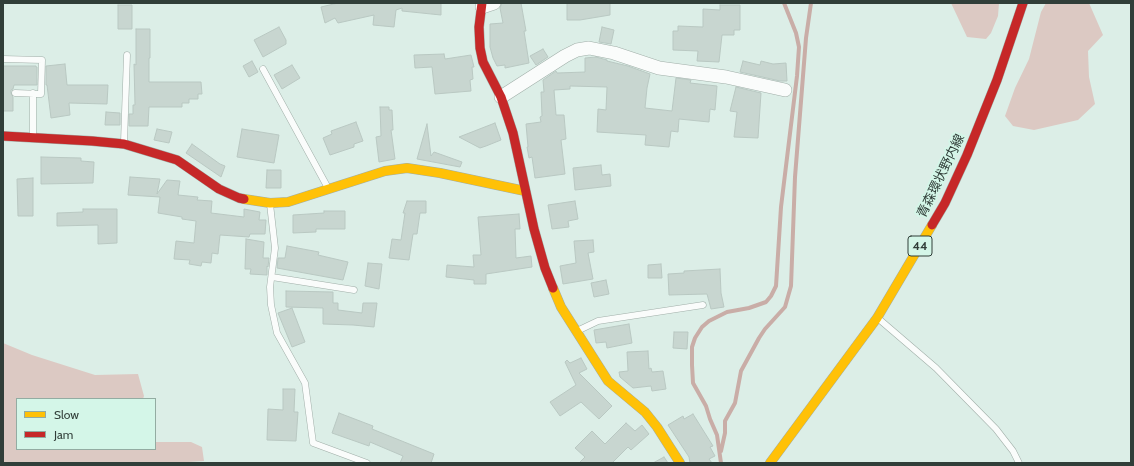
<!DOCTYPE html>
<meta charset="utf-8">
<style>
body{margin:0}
#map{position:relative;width:1134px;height:466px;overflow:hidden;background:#dceee7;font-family:Cabin,sans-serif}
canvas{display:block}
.frame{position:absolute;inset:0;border:4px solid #313e39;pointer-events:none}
.legend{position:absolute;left:16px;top:398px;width:140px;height:52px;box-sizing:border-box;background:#d4f6e8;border:1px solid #93aca2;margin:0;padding:5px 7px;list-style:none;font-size:12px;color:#313e39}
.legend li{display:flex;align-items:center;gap:8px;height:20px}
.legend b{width:20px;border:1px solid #93aca2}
</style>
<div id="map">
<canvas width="1134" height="466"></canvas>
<div class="frame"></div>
<ul class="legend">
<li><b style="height:5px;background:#ffc107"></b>Slow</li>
<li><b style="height:5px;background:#c62828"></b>Jam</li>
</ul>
</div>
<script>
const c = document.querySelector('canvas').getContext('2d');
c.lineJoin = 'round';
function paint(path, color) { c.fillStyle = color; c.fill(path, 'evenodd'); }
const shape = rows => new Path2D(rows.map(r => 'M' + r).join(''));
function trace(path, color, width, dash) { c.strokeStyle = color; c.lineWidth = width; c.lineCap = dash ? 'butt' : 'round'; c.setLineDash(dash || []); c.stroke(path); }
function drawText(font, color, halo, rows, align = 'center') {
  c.font = font + ' Cabin,"Noto Sans JP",sans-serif'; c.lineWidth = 4; c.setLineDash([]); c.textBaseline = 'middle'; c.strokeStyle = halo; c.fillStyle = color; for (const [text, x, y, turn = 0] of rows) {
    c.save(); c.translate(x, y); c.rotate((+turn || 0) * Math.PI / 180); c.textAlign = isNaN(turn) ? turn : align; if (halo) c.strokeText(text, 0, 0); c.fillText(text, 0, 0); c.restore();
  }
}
paint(shape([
 [951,3,999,3,998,16,991,33,986,39,967,37],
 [1046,3,1089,3,1103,35,1088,51,1089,77,1095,104,1078,120,1034,130,1013,126,1005,116,1015,88,1029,59,1041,12],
 [3,343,32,355,95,375,138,374,144,396,143,399,17,399,17,449,155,449,155,442,191,442,202,447,204,461,173,463,3,463]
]), '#dcc9c3');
trace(shape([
 [721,451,725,433,725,421,735,403,741,371,759,338,765,329,785,307,791,286,795,177,806,38,811,3],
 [721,463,717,435,710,419,706,406,693,383,692,365,692,347,695,338,702,327,709,321,727,312,749,308,766,302,771,296,776,286,781,207,797,76,799,47,796,33,784,3]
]), '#c9ada7', 4);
const building = shape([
 [338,3,441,3,441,15,402,11,402,8,396,10,394,27,373,25,374,15,338,23,335,18,325,23,321,7,338,3],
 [502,3,521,3,526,31,524,31,529,63,505,68,505,65,497,66,493,58,490,47,490,24,503,23,500,8,502,3],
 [567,3,610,3,610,15,580,20,567,20,567,3],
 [118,5,132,5,132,29,118,29,118,5],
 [720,5,740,5,740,30,734,30,734,35,722,35,719,62,697,61,698,51,673,50,673,31,678,31,678,26,703,27,703,9,720,10,720,5],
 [279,27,286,40,286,44,263,57,254,40,279,27],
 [602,27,614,30,611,44,599,42,602,27],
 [136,29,150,29,150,58,149,58,149,82,201,82,202,94,198,94,198,99,189,99,189,103,182,103,182,107,149,107,148,126,129,126,129,114,133,114,133,105,135,105,134,64,136,65,136,29],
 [543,49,548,57,536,65,530,56,543,49],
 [444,54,445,59,471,55,474,67,472,67,473,79,470,80,471,91,435,94,432,67,415,68,414,55,444,54],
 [596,57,607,60,607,61,628,66,650,74,647,88,645,108,672,111,676,78,691,80,690,83,717,86,715,110,710,109,709,122,679,119,678,132,671,131,669,147,645,145,646,135,597,132,598,109,606,110,607,87,570,86,570,89,554,90,556,115,564,115,566,139,561,140,565,174,535,178,532,157,529,158,527,147,528,147,526,124,541,122,540,117,542,116,541,92,544,92,543,80,556,71,557,73,585,72,585,58,596,57],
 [252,61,258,72,249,77,243,66,252,61],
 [743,61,760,65,761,61,773,64,786,63,787,81,780,81,740,72,743,61],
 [65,64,67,85,108,85,107,104,69,103,70,115,51,118,47,85,46,85,46,66,65,64],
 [292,65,300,78,282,89,274,75,292,65],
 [3,66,36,66,36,67,37,67,37,85,14,85,13,89,11,90,11,93,13,97,13,111,3,111,3,66],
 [736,87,761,93,758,138,734,137,737,112,730,111,736,87],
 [380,107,389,107,389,110,392,110,393,130,391,130,395,159,379,162,376,137,381,136,380,107],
 [106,112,120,113,120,125,105,125,106,112],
 [356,122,363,141,354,144,354,147,330,155,323,138,332,134,331,131,356,122],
 [495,123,501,140,486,146,480,148,459,137,495,123],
 [427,124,431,156,434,152,462,162,460,167,417,159,427,124],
 [157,129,172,132,169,143,154,140,157,129],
 [242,129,279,135,274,163,237,157,242,129],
 [192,144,220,164,225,166,221,177,186,153,192,144],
 [41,157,81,158,81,161,94,162,93,183,41,184,41,157],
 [601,165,602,175,610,174,611,186,575,190,573,168,601,165],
 [267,170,281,170,281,188,266,188,267,170],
 [130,177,160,179,157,194,167,180,180,181,178,195,198,197,197,200,212,201,211,213,244,217,244,209,260,212,259,220,266,220,265,234,250,234,249,237,220,235,218,254,212,253,211,263,202,262,201,266,189,264,190,260,174,259,176,241,194,243,196,221,182,219,182,217,158,213,160,197,128,195,130,177],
 [33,178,33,216,18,216,17,179,33,178],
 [407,201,426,201,426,213,420,213,417,234,413,234,409,260,389,258,392,239,401,240,405,213,403,213,407,201],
 [575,201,578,219,568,221,569,227,552,229,548,205,575,201],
 [83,209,117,209,117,243,98,244,98,225,57,226,57,213,83,212,83,209],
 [324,211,345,211,345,229,316,229,316,232,293,233,293,215,324,213,324,211],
 [519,214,520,229,515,229,516,258,531,256,532,267,486,274,486,284,474,284,474,280,446,277,447,265,474,267,473,255,481,255,478,217,519,214],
 [246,239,264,242,263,258,269,258,268,267,267,266,267,275,250,274,251,269,245,269,246,239],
 [593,240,594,252,588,253,593,279,563,284,560,266,576,263,574,241,593,240],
 [287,246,319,252,318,255,348,262,343,280,277,268,278,258,285,258,287,246],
 [368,263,382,264,379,289,365,286,368,263],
 [661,264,662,278,648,278,648,265,661,264],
 [720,269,721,293,724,307,711,309,707,294,669,295,668,274,684,273,684,271,720,269],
 [606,280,609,294,594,297,591,283,606,280],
 [286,291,333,292,333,303,338,303,338,310,362,313,363,303,377,303,374,327,353,325,323,324,323,308,286,307,286,291],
 [292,308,305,342,292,347,278,313,292,308],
 [629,324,632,343,607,348,606,342,596,343,594,330,629,324],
 [674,332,688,332,687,349,673,348,674,332],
 [648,351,649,369,651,368,652,372,663,371,666,389,652,391,651,386,633,388,620,377,619,372,628,371,627,352,648,351],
 [581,358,587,369,579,373,612,406,599,419,581,402,560,416,550,402,576,385,565,362,567,360,570,363,581,358],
 [283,389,295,389,294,412,298,412,296,441,267,440,268,409,283,410,283,389],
 [339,413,373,426,372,429,434,454,431,463,400,463,403,456,370,442,369,446,332,433,339,413],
 [693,414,713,446,710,447,715,456,709,459,712,463,690,463,689,457,668,425,683,416,684,419,693,414],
 [626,423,635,431,642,425,649,434,631,450,628,447,612,463,579,463,585,457,575,448,592,431,605,444,626,423],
 [664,457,668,463,653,463,664,457]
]);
paint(building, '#c8d6d0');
trace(building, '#b9c8c2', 1);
const lane = shape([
 [3,59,42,60,41,94,15,93],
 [263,69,328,188],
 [33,136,33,93],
 [124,142,127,55],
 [270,204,275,248,270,287,271,305,277,333,305,383,313,443,367,463],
 [272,277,354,290],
 [880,320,936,368,996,429,1013,451,1019,463],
 [577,331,598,321,703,305]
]);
const street = shape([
 [482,7,494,3],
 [501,97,565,56,577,50,589,48,614,53,659,68,726,77,785,90]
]);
const slow = shape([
 [244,199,270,203,288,202,385,171,407,168,440,173,525,191],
 [553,288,561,307,608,381,645,412,657,427,680,463],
 [770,463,877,318,932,225]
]);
const jam = shape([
 [482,3,479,27,480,48,483,62,501,97,513,133,534,229,545,268,553,288],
 [3,136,92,141,124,144,177,160,219,189,239,198,244,199],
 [932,225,945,203,967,155,997,80,1023,3]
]);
trace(lane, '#a0aea8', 7);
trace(street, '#a0aea8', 14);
trace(slow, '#a0aea8', 10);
trace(jam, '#a0aea8', 10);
trace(lane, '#fafcfb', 6);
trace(street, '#fafcfb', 13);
trace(slow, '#ffc107', 9);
trace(jam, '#c62828', 9);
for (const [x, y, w] of [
 [920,246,24]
]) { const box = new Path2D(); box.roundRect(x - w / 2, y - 10, w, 20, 3); c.fillStyle = '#d4f6e8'; c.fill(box); trace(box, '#313e39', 1); }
drawText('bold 12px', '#313e39', null, [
 ["44",920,246]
]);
drawText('13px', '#313e39', '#d4f6e8', [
 ["青森環状野内線",941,176,-64]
]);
</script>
